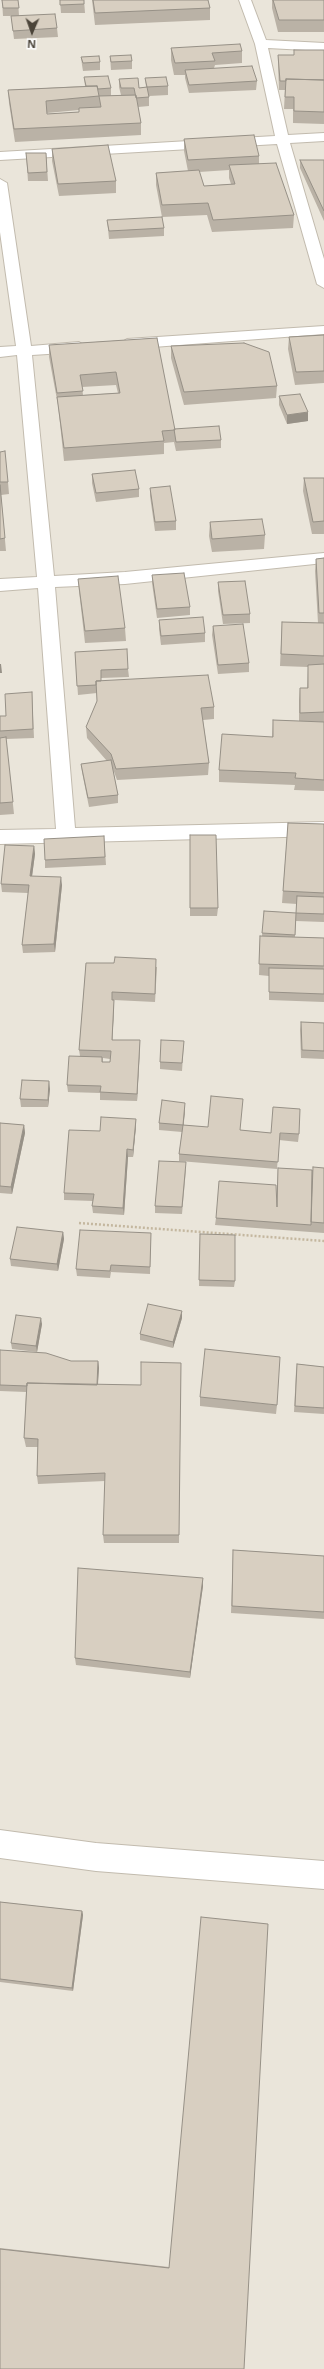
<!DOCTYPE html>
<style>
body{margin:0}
#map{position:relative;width:324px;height:2369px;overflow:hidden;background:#f6f3ec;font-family:"Noto Sans",sans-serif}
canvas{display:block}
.north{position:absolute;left:12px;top:12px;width:40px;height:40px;-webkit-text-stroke:3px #fff;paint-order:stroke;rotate:182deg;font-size:11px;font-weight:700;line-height:16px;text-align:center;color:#4b4439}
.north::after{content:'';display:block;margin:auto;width:14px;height:18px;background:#4b4439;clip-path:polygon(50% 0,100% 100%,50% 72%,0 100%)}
</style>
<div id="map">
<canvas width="324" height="2369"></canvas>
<div class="north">N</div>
</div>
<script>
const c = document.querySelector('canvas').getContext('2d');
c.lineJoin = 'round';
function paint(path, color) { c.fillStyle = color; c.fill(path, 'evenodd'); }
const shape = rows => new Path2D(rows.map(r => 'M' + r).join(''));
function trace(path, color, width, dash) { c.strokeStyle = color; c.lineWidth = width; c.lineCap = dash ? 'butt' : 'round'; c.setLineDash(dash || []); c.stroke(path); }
paint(shape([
 [0,0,324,0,324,2369,0,2369]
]), '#eae5da');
const minor = shape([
 [239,0,251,0,266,40,324,43,324,51,268,48,288,135,324,133,324,141,290,143,324,259,324,288,317,284,277,144,0,160,0,152,275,136,255,44,239,0],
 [0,179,7,183,31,346,79,342,87,347,79,352,32,355,54,576,125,572,324,553,324,563,125,584,55,587,75,828,324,822,324,836,0,844,0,830,56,829,38,588,0,591,0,579,37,577,17,355,0,357,0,347,16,346,0,232,0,179],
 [324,326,324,334,127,349,119,344,127,339,324,326],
 [0,1830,96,1843,324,1861,324,1889,96,1871,0,1858,0,1830]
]);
trace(minor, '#c2bbae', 2);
trace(shape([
 [79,1223,324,1241]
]), '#c4b79f', 2.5, [2, 2]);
paint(minor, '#fff');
paint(shape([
 [2,0,18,0,19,16,57,28,58,37,14,39,11,16,14,16,3,16],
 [60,0,84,0,85,13,61,13],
 [92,0,208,0,210,8,210,20,95,25],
 [272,0,324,0,324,32,278,32,272,8],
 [171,48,242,51,242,63,215,65,214,68,257,81,256,90,189,93,185,78,185,75,174,75,171,60],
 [294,50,324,50,324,124,293,123,293,109,284,109,285,90,279,90,278,63,278,55,294,55],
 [110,56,132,61,132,69,111,70],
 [81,57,100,62,100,70,83,71,82,65],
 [84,77,111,88,111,96,121,95,119,87,119,79,139,88,146,87,145,78,168,86,168,95,149,96,149,106,138,107,141,123,141,135,15,142,9,103,8,90,85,86],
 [79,110,79,112,47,114,47,113],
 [184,139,259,156,259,164,294,215,293,228,212,232,207,215,162,217,156,185,156,173,188,171,184,151],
 [229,170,229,178,231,184,204,186,199,172],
 [52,149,116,181,116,193,59,196,52,161],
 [26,153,46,153,48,181,28,181],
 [300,160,324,160,324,221,300,168],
 [107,220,164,228,164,236,109,239,108,229],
 [324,335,324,383,295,385,288,349,289,337],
 [157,338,174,429,221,440,221,448,176,451,174,442,164,443,164,454,64,461,58,405,49,357,49,345],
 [116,385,118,393,83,395,82,387],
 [171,346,277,386,276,398,184,405,171,358],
 [279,396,308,421,287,424,279,405],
 [0,452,8,482,9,494,1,495,6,551,0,551],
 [92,474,139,489,139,497,96,502,92,483],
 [304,478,324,478,324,534,312,534,303,491],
 [150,488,176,521,176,530,155,531,150,496],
 [210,522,265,535,264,549,212,552,209,536],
 [324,558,324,791,294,790,295,785,219,782,219,770,272,737,273,720,299,721,299,700,300,688,307,688,308,667,280,666,282,622,318,623,315,571,316,559],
 [152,575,190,607,190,615,157,618,152,583],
 [78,579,125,628,126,641,85,643,79,591],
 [218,582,250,614,250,623,223,624,218,591],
 [159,620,205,633,205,642,161,645,159,629],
 [213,626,249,663,249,672,218,674,212,635],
 [75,652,128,669,129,677,101,678,101,681,214,707,214,719,203,720,209,763,208,775,117,780,113,769,118,795,118,803,89,807,82,772,81,764,107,761,87,738,86,727,97,702,97,693,78,695],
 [32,692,34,738,6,739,14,814,0,815,0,716,6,716],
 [288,823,324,824,324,922,296,921,295,937,324,938,324,1002,269,1000,269,976,259,975,260,936,262,936,264,911,296,913,297,904,282,903],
 [190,835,218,908,217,916,190,916],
 [104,836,106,865,45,868,45,860],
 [34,846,35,854,32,876,62,885,55,952,23,953,22,945,28,893,2,892,1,884],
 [86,963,157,967,155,1002,114,1000,114,1008,112,1040,140,1040,137,1101,100,1100,100,1093,68,1092,67,1085,80,1056,79,1050],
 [103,1058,110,1059,110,1062,103,1062],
 [301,1022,324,1023,324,1059,301,1058,300,1030],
 [184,1041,182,1071,160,1069,160,1062],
 [50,1089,48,1107,21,1107,20,1099],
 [185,1110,183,1125,271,1133,299,1134,298,1142,279,1140,277,1169,179,1161,179,1154,182,1132,159,1130,159,1123],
 [136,1119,136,1126,133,1157,128,1157,124,1215,93,1213,92,1206,93,1201,64,1200,64,1193,100,1131],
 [0,1123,24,1125,25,1133,12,1194,0,1193],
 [278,1168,312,1170,324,1168,324,1233,215,1225,216,1218,277,1201],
 [186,1169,182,1214,155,1213,155,1206],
 [63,1232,64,1239,58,1271,11,1266,10,1259],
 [151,1233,150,1274,111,1272,110,1278,77,1276,76,1269],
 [200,1234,235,1281,234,1287,199,1286],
 [182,1318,173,1348,140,1340,140,1334],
 [42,1324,37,1352,12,1349,11,1343],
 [0,1350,71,1361,98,1361,99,1368,98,1385,141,1385,181,1363,179,1543,104,1543,103,1535,105,1481,38,1484,37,1476,38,1447,26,1447,24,1438,26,1392,0,1391],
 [297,1364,324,1367,324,1414,294,1412,296,1371],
 [200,1397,277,1405,276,1414,200,1406],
 [233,1550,324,1556,324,1619,231,1613],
 [203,1578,203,1586,190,1678,76,1665,75,1658],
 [0,1902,82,1911,83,1915,73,1991,0,1982],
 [0,2248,169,2267,244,2369,0,2369]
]), '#bab2a6');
paint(shape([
 [308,412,308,421,287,424,287,415],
 [0,664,1,664,2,673,0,673],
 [34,846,35,854,31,884,30,876],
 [61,877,62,885,55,952,54,944],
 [114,1000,114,1008,112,1047,112,1040],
 [140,1040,140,1048,137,1101,137,1094],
 [49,1081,50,1089,48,1107,48,1100],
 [185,1103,185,1110,183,1132,183,1125],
 [136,1119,136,1126,133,1157,133,1150],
 [24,1125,25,1133,12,1194,11,1187],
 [127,1149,128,1157,124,1215,123,1208],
 [63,1232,64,1239,58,1271,57,1264],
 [182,1311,182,1318,173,1348,173,1342],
 [41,1318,42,1324,37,1352,36,1346],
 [98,1361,99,1368,97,1394,97,1388],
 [203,1578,203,1586,190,1678,190,1672],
 [82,1911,83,1915,73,1991,72,1988]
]), '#979187');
const building = shape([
 [2,0,18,0,19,8,3,8,2,0],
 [60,0,84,0,84,4,60,5,60,0],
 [93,0,208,0,210,8,95,13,93,0],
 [273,0,324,0,324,20,279,20,273,0],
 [55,14,57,28,13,31,11,16,55,14],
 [240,44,242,51,212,53,215,61,175,63,171,48,240,44],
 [294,50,324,50,324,80,286,79,286,81,280,81,278,55,294,55,294,50],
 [131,55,132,61,111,62,110,56,131,55],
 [99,56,100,62,83,63,81,57,99,56],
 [252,66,257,81,189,85,185,70,252,66],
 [108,76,111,88,98,89,97,86,86,86,84,77,108,76],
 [166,77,168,86,147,87,149,97,136,98,134,88,121,88,119,79,138,78,139,88,147,87,145,78,166,77],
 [286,79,324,80,324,112,294,111,294,97,285,97,286,79],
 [97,86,99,96,46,101,47,114,79,112,79,108,101,107,99,96,136,95,141,123,14,129,8,90,97,86],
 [254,135,259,156,188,160,184,139,254,135],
 [108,145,116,181,58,184,52,149,108,145],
 [26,153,46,153,47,172,28,173,26,153],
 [300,160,324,160,324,211,300,160],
 [276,163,294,215,213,220,208,203,162,205,156,173,199,170,204,186,235,184,229,165,276,163],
 [162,217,164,228,109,231,107,220,162,217],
 [324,335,324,371,296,372,289,337,324,335],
 [157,338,175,430,162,431,164,441,64,448,57,397,120,393,116,372,80,375,83,391,57,393,49,345,157,338],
 [244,343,269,352,277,386,184,392,171,346,244,343],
 [300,394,308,412,287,415,279,396,300,394],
 [219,426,221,440,176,442,174,429,219,426],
 [5,451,8,482,0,482,0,452,5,451],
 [135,470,139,489,96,493,92,474,135,470],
 [304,478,324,478,324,521,313,522,304,478],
 [0,485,5,538,0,539,0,485],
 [170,486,176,521,155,522,150,488,170,486],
 [262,519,265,535,212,539,210,522,262,519],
 [324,558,324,613,319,613,316,559,324,558],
 [184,573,190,607,157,609,152,575,184,573],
 [118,576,125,628,85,631,78,579,118,576],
 [245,581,250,614,223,615,218,582,245,581],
 [203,617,205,633,161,636,159,620,203,617],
 [282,622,324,623,324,656,281,654,282,622],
 [243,624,249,663,218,665,213,626,243,624],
 [127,649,128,669,101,670,101,681,96,681,96,685,77,686,75,652,127,649],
 [324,664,324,712,300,713,300,688,308,688,308,665,324,664],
 [208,675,214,707,201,708,209,763,116,769,111,754,86,727,97,701,96,681,208,675],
 [32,692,33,729,0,731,0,716,6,716,5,694,32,692],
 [273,720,324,722,324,780,295,778,296,773,219,770,222,734,273,737,273,720],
 [6,737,13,802,0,803,0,738,6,737],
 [111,760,118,795,88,798,81,764,111,760],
 [288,823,324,824,324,893,283,891,288,823],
 [190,835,216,835,218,908,190,908,190,835],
 [104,836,105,857,45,860,44,839,104,836],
 [5,845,34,846,30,876,61,877,54,944,22,945,29,885,1,884,5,845],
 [297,896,324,897,324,914,296,913,297,896],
 [264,911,296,913,295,935,262,933,264,911],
 [260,936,324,938,324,966,259,964,260,936],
 [115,957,156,959,155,994,112,992,112,1000,114,1000,112,1040,140,1040,137,1094,100,1092,101,1086,67,1085,69,1056,102,1057,102,1062,110,1062,111,1051,79,1050,86,963,114,963,115,957],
 [269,968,324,969,324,994,269,992,269,968],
 [301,1022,324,1023,324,1051,302,1050,301,1022],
 [161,1040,184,1041,182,1063,160,1062,161,1040],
 [22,1080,49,1081,48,1100,20,1099,22,1080],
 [211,1096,243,1099,240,1130,271,1133,273,1107,300,1109,299,1134,280,1133,278,1162,179,1154,183,1125,208,1127,211,1096],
 [162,1100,185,1103,183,1125,159,1123,162,1100],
 [101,1117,136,1119,133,1150,127,1149,123,1208,92,1206,94,1194,64,1193,69,1130,100,1131,101,1117],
 [0,1123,24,1125,11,1187,0,1186,0,1123],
 [159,1161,186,1162,182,1207,155,1206,159,1161],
 [313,1167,324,1168,324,1223,311,1222,313,1167],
 [278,1168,312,1170,311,1225,216,1218,219,1181,276,1185,277,1207,278,1168],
 [17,1227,63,1232,57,1264,10,1259,17,1227],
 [80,1230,151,1233,150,1267,111,1265,110,1271,76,1269,80,1230],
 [200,1234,235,1235,235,1281,199,1280,200,1234],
 [148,1304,182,1311,173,1342,140,1334,148,1304],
 [16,1315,41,1318,36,1346,11,1343,16,1315],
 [205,1349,280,1357,277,1405,200,1397,205,1349],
 [0,1350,46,1353,71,1361,98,1361,97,1385,27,1383,27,1386,0,1385,0,1350],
 [141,1362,181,1363,179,1535,103,1535,105,1473,37,1476,38,1439,24,1438,27,1383,141,1385,141,1362],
 [297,1364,324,1367,324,1408,295,1406,297,1364],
 [233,1550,324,1556,324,1612,232,1606,233,1550],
 [78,1568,203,1578,190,1672,75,1658,78,1568],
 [0,1902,82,1911,72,1988,0,1979,0,1902],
 [201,1917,268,1924,244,2369,0,2369,0,2249,169,2268,201,1917]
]);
paint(building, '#d8cfc1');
trace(building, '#979187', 1);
</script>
